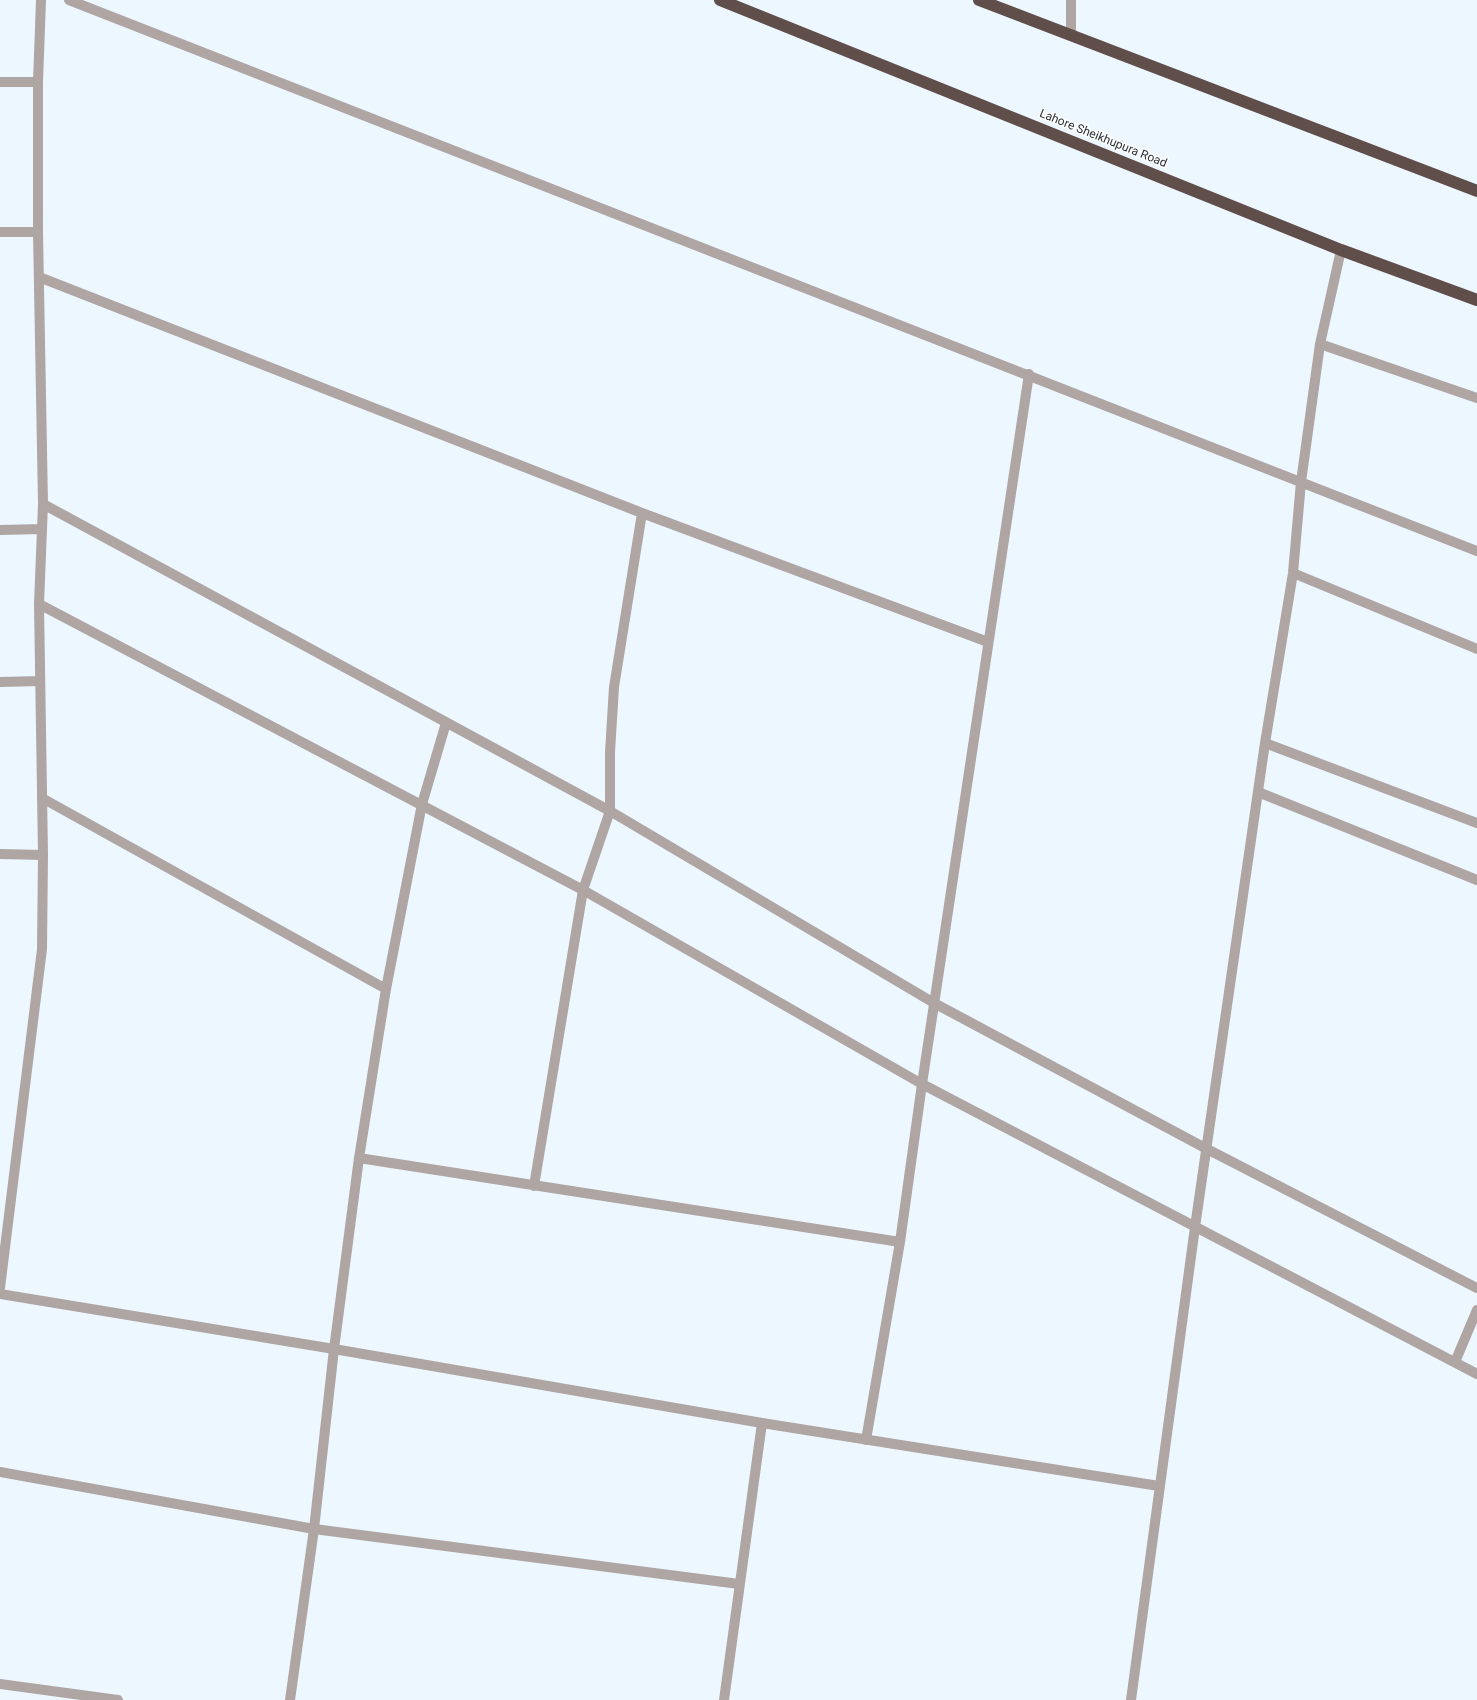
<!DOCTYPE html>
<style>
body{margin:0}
canvas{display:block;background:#edf7ff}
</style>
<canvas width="1477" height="1700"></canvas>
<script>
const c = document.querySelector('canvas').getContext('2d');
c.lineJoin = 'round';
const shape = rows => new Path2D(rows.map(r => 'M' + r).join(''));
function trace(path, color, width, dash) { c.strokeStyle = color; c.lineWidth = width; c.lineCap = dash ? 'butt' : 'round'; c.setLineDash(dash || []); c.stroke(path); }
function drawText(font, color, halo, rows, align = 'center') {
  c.font = font + ' Roboto,sans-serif'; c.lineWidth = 3; c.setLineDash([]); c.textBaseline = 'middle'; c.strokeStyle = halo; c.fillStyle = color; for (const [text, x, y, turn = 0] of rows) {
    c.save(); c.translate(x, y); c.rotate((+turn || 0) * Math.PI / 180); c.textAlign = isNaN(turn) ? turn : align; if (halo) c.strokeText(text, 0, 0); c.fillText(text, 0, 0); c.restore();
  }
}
trace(shape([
 [69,0,1477,551],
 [1071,0,1071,35],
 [0,82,38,82],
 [0,232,38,232],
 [39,277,642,513,988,642],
 [1320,344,1477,398],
 [43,504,610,811,934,1003,1207,1149,1477,1288],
 [0,530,42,529],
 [1293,573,1477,649],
 [39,604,583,890,922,1084,1477,1374],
 [0,682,40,681],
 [1265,743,1477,823],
 [1258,792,1477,880],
 [42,798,386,989],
 [0,854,43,855],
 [359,1158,900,1242],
 [534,1186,583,890,610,811,610,752,614,687,642,513],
 [0,1288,42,949,43,855,39,604,43,504,38,232,38,82,41,0],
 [0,1294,334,1349,762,1423,1159,1486],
 [1455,1362,1477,1310],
 [866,1440,900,1242,922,1084,1029,374],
 [0,1472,314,1529,739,1584],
 [0,1684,118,1700],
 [290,1700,314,1529,334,1349,359,1158,386,989,422,804,446,723],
 [724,1700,762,1423],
 [1131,1700,1195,1227,1265,743,1293,573,1301,482,1320,344,1341,250]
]), '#afa6a4', 10);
trace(shape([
 [720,0,1341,250,1477,300],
 [979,0,1477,191]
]), '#604e4b', 12);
drawText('12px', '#2a3035', '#fff', [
 ["Lahore Sheikhupura Road",1103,139,22]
]);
</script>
